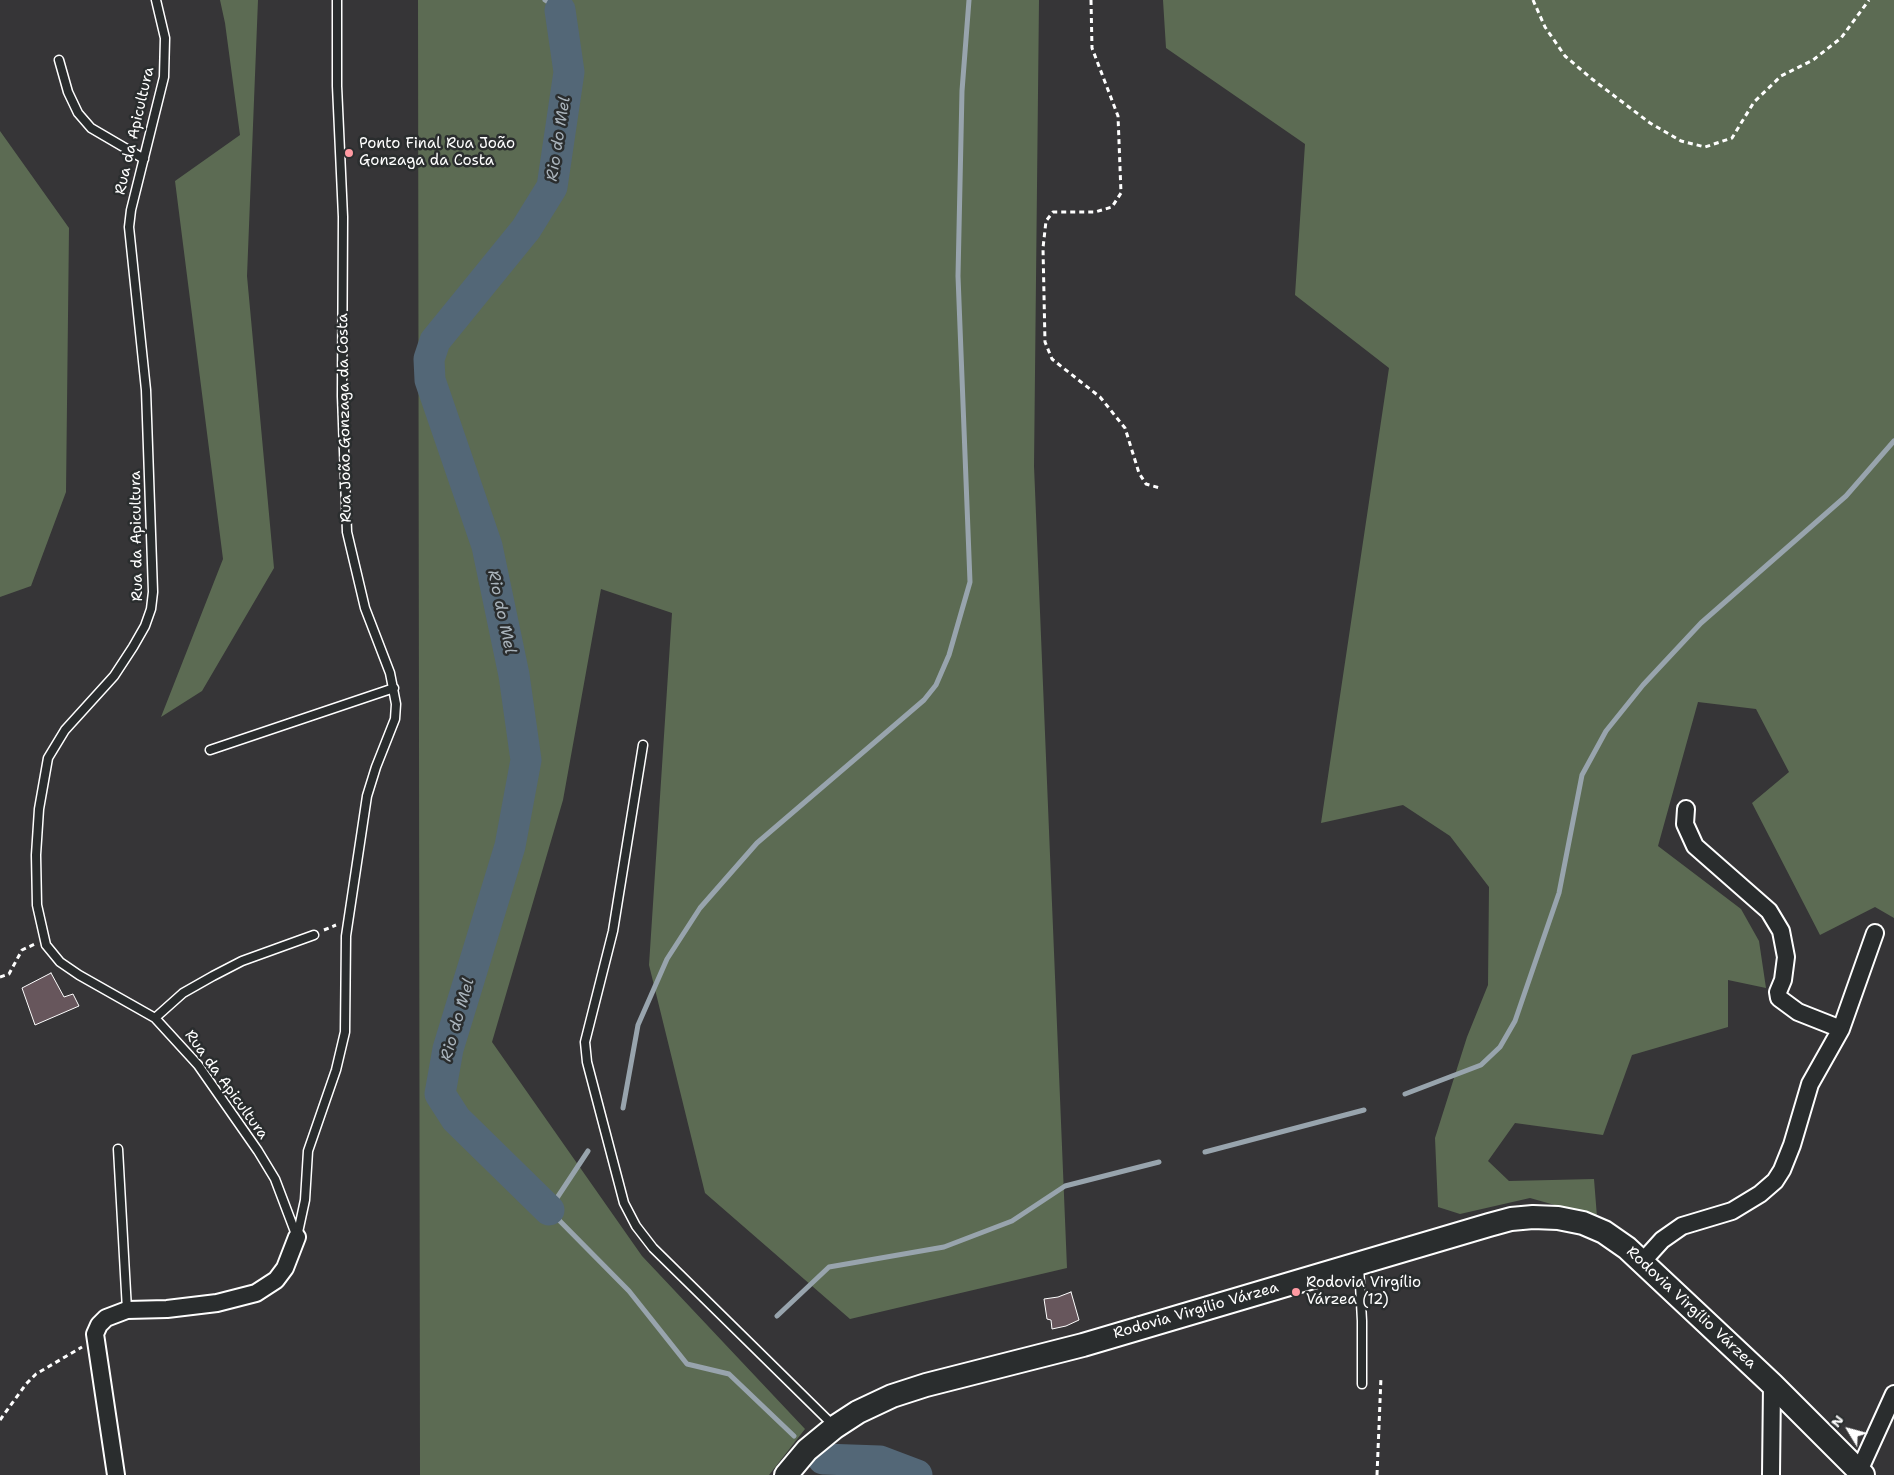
<!DOCTYPE html>
<meta charset="utf-8">
<style>
body{margin:0}
#map{position:relative;width:1894px;height:1475px;overflow:hidden;background:#363537;font-family:"Shantell Sans",sans-serif}
canvas{display:block}
.north{position:absolute;left:1824px;top:1405px;width:50px;height:50px;-webkit-text-stroke:4px #2a2d2e;paint-order:stroke;rotate:307deg;font-size:14px;font-weight:700;line-height:20px;text-align:center;color:#fff}
.north::after{content:'';display:block;margin:auto;width:18px;height:22px;background:#fff;clip-path:polygon(50% 0,100% 100%,50% 72%,0 100%)}
</style>
<div id="map">
<canvas width="1894" height="1475"></canvas>
<div class="north">N</div>
</div>
<script>
const c = document.querySelector('canvas').getContext('2d');
c.lineJoin = 'round';
function paint(path, color) { c.fillStyle = color; c.fill(path, 'evenodd'); }
const shape = rows => new Path2D(rows.map(r => 'M' + r).join(''));
function trace(path, color, width, dash) { c.strokeStyle = color; c.lineWidth = width; c.lineCap = dash ? 'butt' : 'round'; c.setLineDash(dash || []); c.stroke(path); }
function drawText(font, color, halo, rows, align = 'center') {
  c.font = font + ' "Shantell Sans",sans-serif'; c.lineWidth = 5; c.setLineDash([]); c.textBaseline = 'middle'; c.strokeStyle = halo; c.fillStyle = color; for (const [text, x, y, turn = 0] of rows) {
    c.save(); c.translate(x, y); c.rotate((+turn || 0) * Math.PI / 180); c.textAlign = isNaN(turn) ? turn : align; if (halo) c.strokeText(text, 0, 0); c.fillText(text, 0, 0); c.restore();
  }
}
paint(shape([
 [220,0,258,0,247,276,274,568,202,691,161,717,223,559,175,181,240,135,225,23],
 [418,0,1039,0,1034,466,1067,1268,850,1319,705,1193,649,965,672,613,601,589,563,800,492,1042,642,1256,805,1429,769,1475,420,1475],
 [1163,0,1894,0,1894,918,1875,907,1820,935,1752,803,1789,772,1756,709,1698,702,1658,846,1741,909,1759,941,1766,988,1728,980,1728,1027,1632,1055,1603,1135,1515,1123,1488,1161,1509,1181,1594,1179,1597,1217,1530,1198,1460,1214,1438,1207,1435,1138,1467,1037,1488,985,1489,887,1450,836,1403,805,1321,823,1389,368,1295,295,1305,144,1166,48],
 [0,131,69,228,66,492,31,586,0,597]
]), '#5c6b53');
trace(shape([
 [545,0,560,10],
 [559,0,560,10],
 [1405,1094,1481,1065,1500,1047,1515,1021,1559,893,1582,775,1606,731,1643,685,1701,623,1846,496,1894,441],
 [623,1108,638,1025,667,959,700,908,757,843,924,700,936,685,949,655,970,582,958,276,962,91,969,0],
 [588,1151,549,1210,629,1291,687,1364,729,1374,794,1436],
 [1205,1152,1364,1110],
 [777,1316,829,1267,944,1247,1012,1221,1065,1186,1159,1162]
]), '#98a4ad', 5);
trace(shape([
 [549,1210,456,1119,440,1094,448,1049,510,846,526,760,514,675,487,546,430,380,429,359,435,341,526,229,552,187,569,72,560,10],
 [823,1459,880,1461,917,1475]
]), '#536777', 31);
const building = shape([
 [51,973,64,997,73,994,79,1006,35,1025,22,988,51,973],
 [1071,1292,1079,1320,1066,1326,1052,1329,1051,1320,1047,1319,1044,1299,1058,1297,1071,1292]
]);
paint(building, '#67565c');
trace(building, '#fff', 1);
const lane = shape([
 [156,0,165,38,164,77,131,210,129,227,146,390,153,592,151,609,145,626,133,647,114,676,65,730,48,758,39,809,36,855,37,905,46,945,60,962,79,975,155,1018,198,1065,258,1151,275,1179,297,1237],
 [59,60,68,92,78,113,91,128,144,159],
 [643,745,613,931,585,1042,587,1062,624,1203,636,1226,653,1248,833,1425],
 [210,750,394,688],
 [155,1018,183,993,213,976,242,961,314,935],
 [118,1149,127,1310],
 [297,1237,305,1200,308,1151,336,1070,345,1032,346,936,367,796,376,767,395,719,396,704,390,673,365,608,347,532,342,396,343,217,337,86,337,0],
 [1359,1266,1362,1321,1362,1384]
]);
const street = shape([
 [1686,809,1685,824,1695,846,1769,911,1781,931,1786,957,1783,980,1778,992,1779,998,1798,1012,1841,1029],
 [1643,1261,1662,1240,1682,1226,1732,1211,1760,1194,1775,1181,1782,1170,1792,1145,1810,1084,1841,1029,1875,933],
 [1859,1471,1894,1394],
 [116,1475,95,1334,99,1325,106,1318,127,1310,167,1309,217,1303,256,1293,276,1280,285,1268,297,1237],
 [1771,1475,1772,1384]
]);
const secondary = shape([
 [786,1475,807,1450,835,1427,858,1412,892,1396,926,1385,1083,1345,1489,1225,1511,1219,1533,1217,1558,1218,1583,1223,1604,1232,1627,1248,1772,1384,1863,1475]
]);
trace(lane, '#fff', 11);
trace(street, '#fff', 20);
trace(secondary, '#fff', 26);
trace(shape([
 [1091,0,1092,48,1118,116,1121,193,1112,207,1095,212,1053,212,1046,221,1043,248,1045,342,1052,359,1100,397,1125,428,1139,473,1146,484,1160,488],
 [1533,0,1545,27,1565,56,1592,79,1650,123,1681,141,1705,147,1732,138,1754,102,1781,76,1813,60,1841,38,1869,0],
 [324,930,336,925],
 [0,977,9,974,22,950,35,944],
 [0,1420,26,1384,36,1374,82,1347],
 [1377,1475,1381,1377]
]), '#fff', 3, [5, 4]);
trace(lane, '#2a2d2e', 8);
trace(street, '#2a2d2e', 16);
trace(secondary, '#2a2d2e', 22);
for (const [x, y, r, color] of [
 [349,153,5,"#ff9aa2"],
 [1296,1292,5,"#ff9aa2"]
]) { const dot = new Path2D(); dot.arc(x, y, r, 0, 2 * Math.PI); c.fillStyle = color; c.fill(dot); trace(dot, '#2a2d2e', 2); }
drawText('15px', '#fff', '#2a2d2e', [
 ["Rua da Apicultura",135,131,-77],
 ["Rua João Gonzaga da Costa",345,418,-91],
 ["Rua da Apicultura",137,536,-91],
 ["Rua da Apicultura",226,1085,54],
 ["Rodovia Virgílio Várzea",1691,1308,43],
 ["Rodovia Virgílio Várzea",1196,1311,-16]
]);
drawText('15px', '#fff', '#2a2d2e', [
 ["Ponto Final Rua João",359,144],
 ["Gonzaga da Costa",359,161],
 ["Rodovia Virgílio",1306,1283],
 ["Várzea (12)",1306,1300]
], 'left');
drawText('italic 16px', '#a9b3bb', '#2a2d2e', [
 ["Rio do Mel",559,139,-81],
 ["Rio do Mel",501,612,78],
 ["Rio do Mel",458,1020,-74]
]);
</script>
